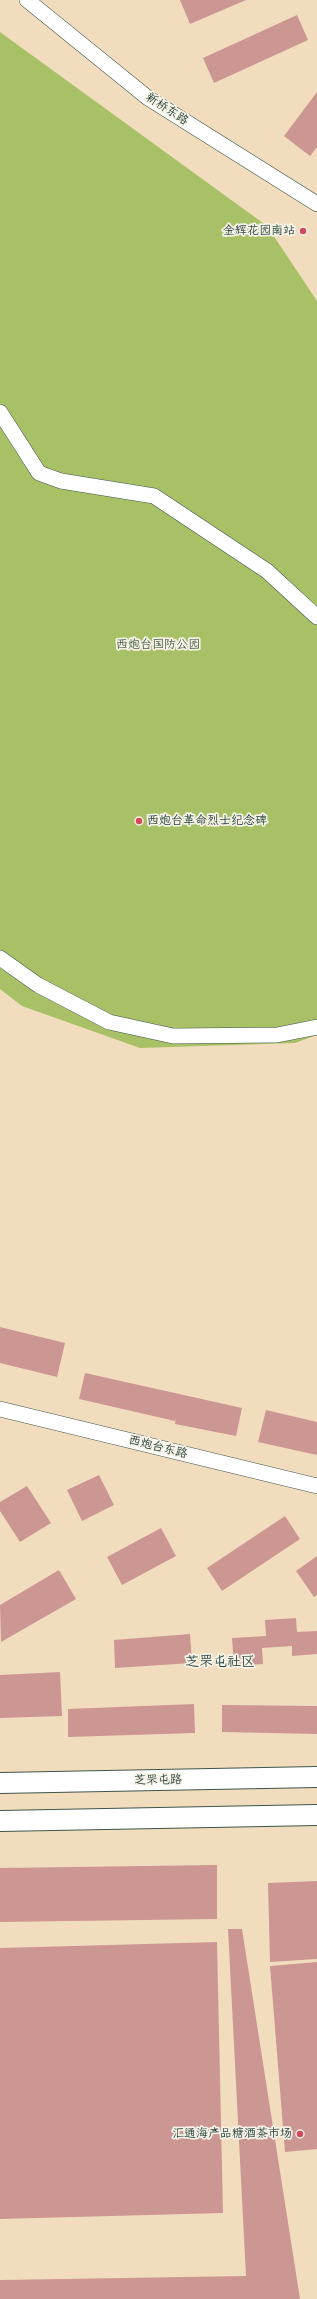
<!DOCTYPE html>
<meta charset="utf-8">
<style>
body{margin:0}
canvas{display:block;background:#f1ddbd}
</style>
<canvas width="317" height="2299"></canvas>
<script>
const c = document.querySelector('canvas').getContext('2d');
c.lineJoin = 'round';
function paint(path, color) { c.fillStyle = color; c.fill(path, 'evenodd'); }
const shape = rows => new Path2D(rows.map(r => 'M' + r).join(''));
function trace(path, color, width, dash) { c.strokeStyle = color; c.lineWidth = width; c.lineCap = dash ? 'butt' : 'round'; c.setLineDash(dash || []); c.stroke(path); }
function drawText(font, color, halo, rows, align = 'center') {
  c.font = font + ' Delius,"LXGW WenKai TC",sans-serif'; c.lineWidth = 3.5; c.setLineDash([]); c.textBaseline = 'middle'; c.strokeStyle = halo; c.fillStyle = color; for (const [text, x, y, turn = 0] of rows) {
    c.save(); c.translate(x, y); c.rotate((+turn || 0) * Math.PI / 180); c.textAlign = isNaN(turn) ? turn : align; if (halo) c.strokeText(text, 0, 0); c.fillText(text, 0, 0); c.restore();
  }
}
paint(shape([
 [0,32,267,226,317,301,317,1035,295,1043,140,1048,22,1006,0,989]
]), '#a8c166');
paint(shape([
 [180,0,246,0,190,24],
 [297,15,308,40,214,83,203,58],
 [317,92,317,147,310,156,284,136],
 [0,1327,65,1343,57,1377,0,1363],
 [85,1373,242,1408,236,1436,175,1424,176,1417,175,1421,79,1399],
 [266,1410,317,1422,317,1455,258,1442],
 [99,1475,114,1505,82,1521,67,1490],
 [27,1486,51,1523,20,1542,0,1511,0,1502],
 [285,1516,300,1539,222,1591,207,1568],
 [161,1528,176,1556,122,1585,107,1557],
 [317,1556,317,1595,314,1597,296,1571],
 [59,1570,76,1599,1,1642,0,1605],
 [296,1618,297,1632,317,1631,317,1654,292,1656,292,1646,262,1648,263,1664,234,1666,232,1638,266,1636,265,1620],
 [190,1634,192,1663,115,1668,114,1640],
 [60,1672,62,1716,0,1718,0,1675],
 [194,1704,195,1733,68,1737,68,1709],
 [222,1705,317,1706,317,1734,222,1732],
 [217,1865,217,1919,0,1922,0,1868],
 [317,1881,317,1959,270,1962,268,1883],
 [228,1929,242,1929,300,2299,0,2299,0,2280,246,2276],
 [217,1942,223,2213,0,2219,0,1948],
 [317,1962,317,2149,285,2152,270,1966]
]), '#cc9792');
const minor = shape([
 [27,0,148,98,317,204],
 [0,412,39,473,61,481,154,496,267,571,317,617],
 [0,958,38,985,109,1022,173,1036,277,1035,317,1027],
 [0,1409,317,1486]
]);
const major = shape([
 [0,1783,317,1777],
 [0,1821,317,1815]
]);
trace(minor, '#3e5549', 16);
trace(major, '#3e5549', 22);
trace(minor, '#fff', 15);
trace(major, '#fff', 20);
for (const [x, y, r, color] of [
 [303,231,4,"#d1495b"],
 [139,821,4,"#d1495b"],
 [300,2134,4,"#d1495b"]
]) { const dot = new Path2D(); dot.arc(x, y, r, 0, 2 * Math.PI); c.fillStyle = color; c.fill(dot); trace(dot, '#f7f3e8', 1.5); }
drawText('12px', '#1f3d34', '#f7f3e8', [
 ["新桥东路",167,109,33],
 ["西炮台东路",158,1447,14],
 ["芝罘屯路",158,1780,-1]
]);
drawText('12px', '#1f3d34', '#f7f3e8', [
 ["金辉花园南站",295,231],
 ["西炮台革命烈士纪念碑",147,821,"left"],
 ["汇通海产品糖酒茶市场",292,2134]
], 'right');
drawText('12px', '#415e40', '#f7f3e8', [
 ["西炮台国防公园",158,645]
]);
drawText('14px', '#1f3d34', '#f7f3e8', [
 ["芝罘屯社区",220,1662]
]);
</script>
